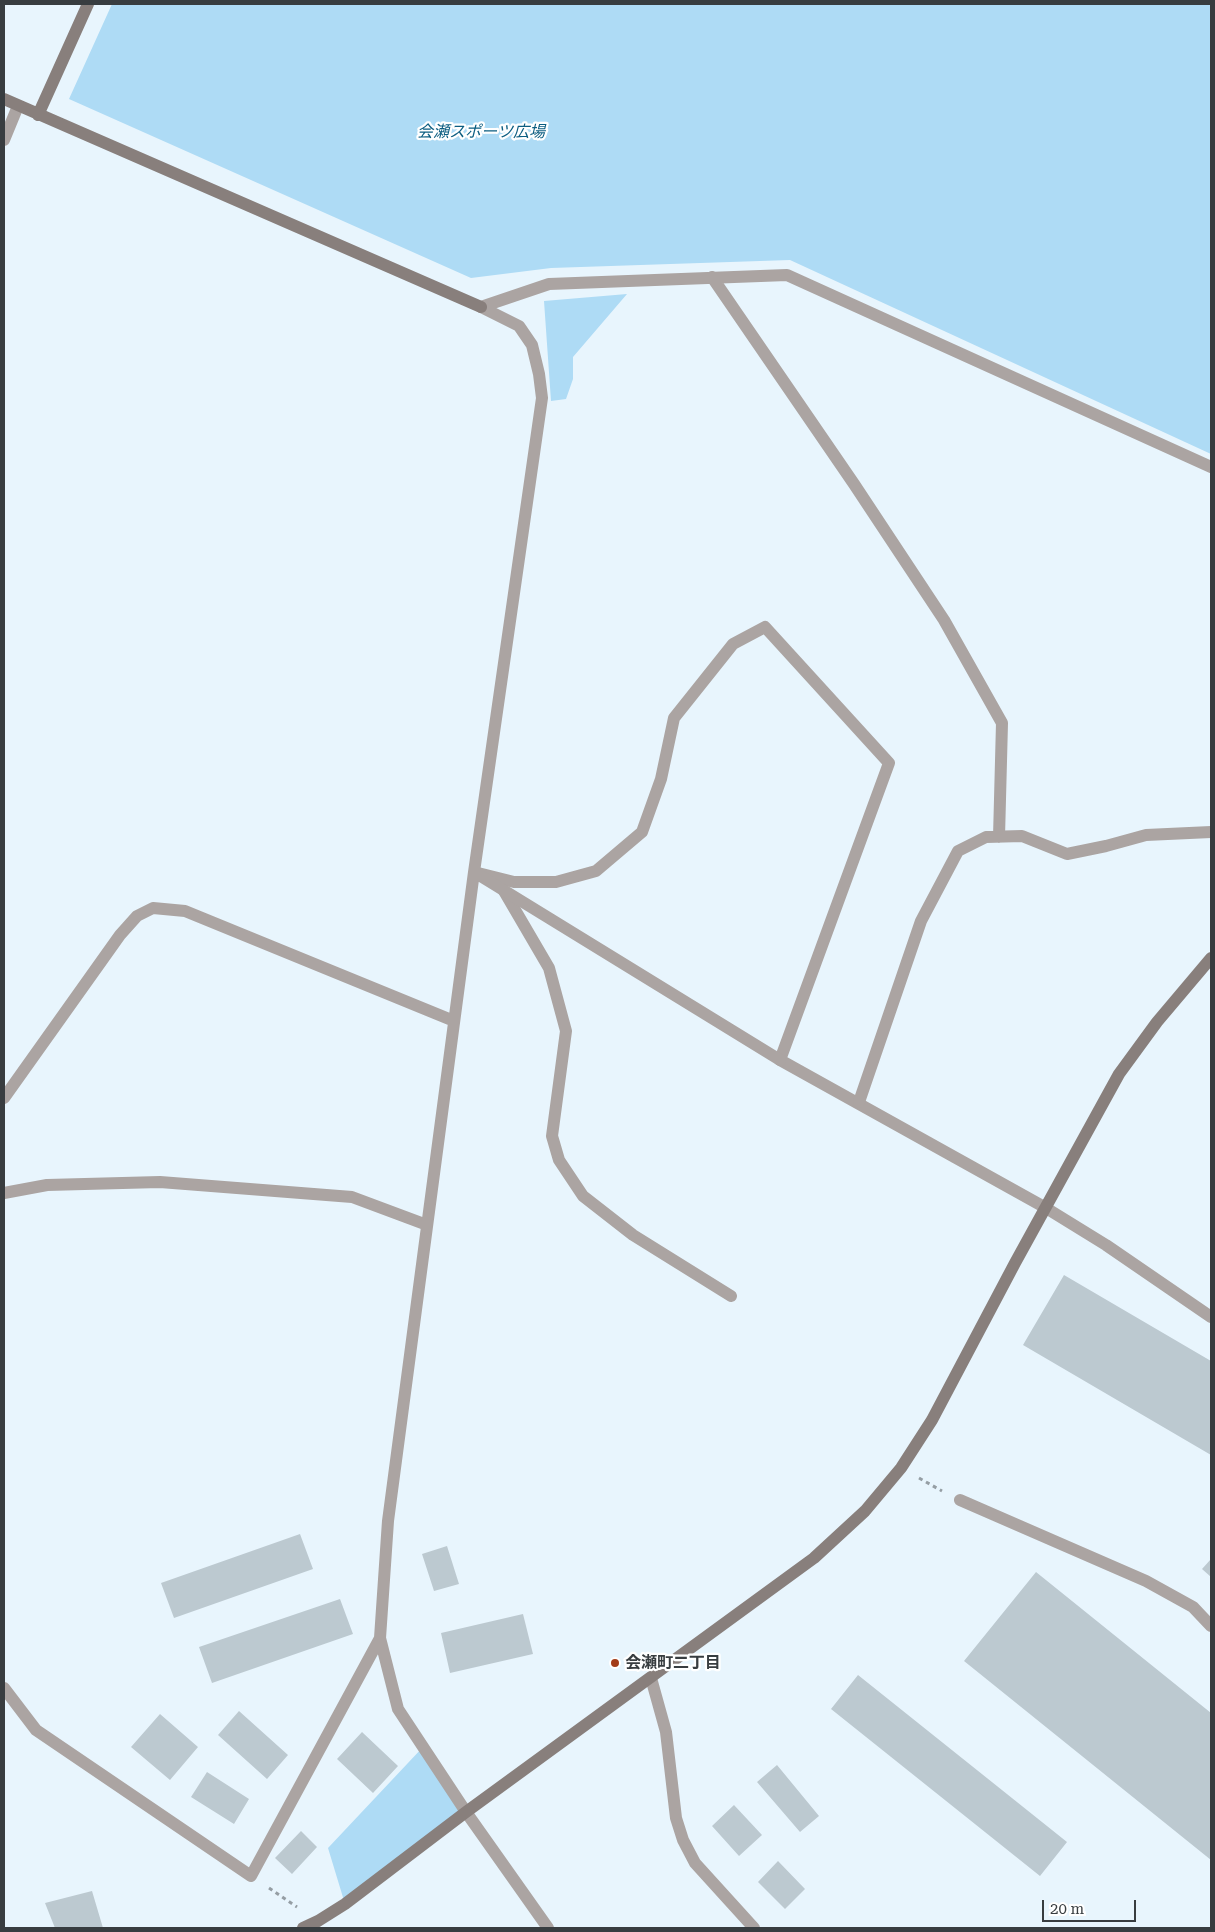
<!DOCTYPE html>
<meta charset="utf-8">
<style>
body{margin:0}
#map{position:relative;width:1215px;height:1932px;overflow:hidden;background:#e8f5fd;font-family:"Roboto Serif",serif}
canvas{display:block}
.frame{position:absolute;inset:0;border:5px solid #383d40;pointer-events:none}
.scale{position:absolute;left:1042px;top:1900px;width:94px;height:22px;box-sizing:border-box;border:2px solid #383d40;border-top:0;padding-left:6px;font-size:15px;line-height:18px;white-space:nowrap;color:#383d40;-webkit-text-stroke:4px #fff;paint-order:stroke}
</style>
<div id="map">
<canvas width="1215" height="1932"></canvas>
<div class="frame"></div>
<div class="scale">20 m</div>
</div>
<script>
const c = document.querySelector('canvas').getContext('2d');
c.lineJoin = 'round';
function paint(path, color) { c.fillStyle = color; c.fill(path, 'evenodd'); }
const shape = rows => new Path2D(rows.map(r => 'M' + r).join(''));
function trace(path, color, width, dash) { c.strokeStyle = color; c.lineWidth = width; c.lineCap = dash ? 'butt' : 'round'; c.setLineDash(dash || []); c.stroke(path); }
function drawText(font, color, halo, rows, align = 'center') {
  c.font = font + ' "Roboto Serif","Noto Sans JP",serif'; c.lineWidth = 4.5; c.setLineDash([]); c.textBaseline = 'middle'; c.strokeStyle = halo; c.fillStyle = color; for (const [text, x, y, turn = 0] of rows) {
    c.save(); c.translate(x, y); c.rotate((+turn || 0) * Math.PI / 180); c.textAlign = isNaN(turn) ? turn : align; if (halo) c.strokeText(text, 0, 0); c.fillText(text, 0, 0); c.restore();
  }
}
paint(shape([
 [112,4,1211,4,1211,454,790,260,551,268,471,278,69,99],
 [627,294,573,357,573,379,566,399,551,401,544,301],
 [423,1747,466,1812,345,1904,328,1848]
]), '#aedbf5');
paint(shape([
 [1064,1275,1211,1361,1211,1455,1023,1345],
 [300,1534,313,1569,174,1618,161,1583],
 [447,1546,459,1584,434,1591,422,1554],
 [1211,1559,1211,1577,1202,1569],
 [1036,1572,1211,1713,1211,1860,964,1661],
 [340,1599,353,1634,212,1683,199,1647],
 [523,1614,533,1654,450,1673,441,1633],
 [858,1675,1067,1842,1040,1876,831,1709],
 [239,1711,288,1755,267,1779,218,1735],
 [160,1714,198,1747,170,1780,131,1747],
 [362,1732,398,1766,373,1793,337,1759],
 [777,1765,819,1816,800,1832,757,1782],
 [207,1772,249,1799,234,1824,191,1797],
 [734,1805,762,1835,739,1856,712,1826],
 [301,1831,317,1847,292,1874,275,1858],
 [778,1861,805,1889,785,1909,758,1882],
 [92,1891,103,1928,55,1928,45,1903]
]), '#bcc9d0');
trace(shape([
 [919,1478,942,1491],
 [269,1888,297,1907]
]), '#959ea4', 3, [4, 4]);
trace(shape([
 [478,873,514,882,556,882,596,871,642,832,661,779,674,718,733,644,765,627,889,763,780,1060,1046,1208,1106,1245,1211,1317],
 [504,891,549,968,566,1031,552,1136,559,1160,583,1196,633,1235,731,1296]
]), '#aba4a2', 12);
trace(shape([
 [4,140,18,106],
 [712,277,854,484,944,620,1002,723,999,837],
 [481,307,519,326,532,345,539,374,542,398,474,872,388,1521,380,1638,398,1709,466,1812,548,1928],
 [481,307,549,284,787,275,1211,467],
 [474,872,780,1060],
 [4,1098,120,935,137,916,153,908,185,911,454,1021],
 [859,1102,921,921,958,851,986,837,1022,836,1067,854,1106,846,1146,835,1211,832],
 [4,1193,47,1185,160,1182,352,1197,427,1225],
 [960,1500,1146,1581,1193,1607,1211,1626],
 [651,1678,666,1732,676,1818,683,1840,695,1863,754,1928],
 [4,1688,36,1730,251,1876,380,1638]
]), '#aba4a2', 12);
trace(shape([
 [4,99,481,307],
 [38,115,88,4],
 [303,1928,318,1921,345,1904,466,1812,814,1558,865,1511,901,1468,932,1420,1015,1263,1119,1074,1157,1022,1211,958]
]), '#887f7c', 12);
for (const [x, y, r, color] of [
 [615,1663,5,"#a33c18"]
]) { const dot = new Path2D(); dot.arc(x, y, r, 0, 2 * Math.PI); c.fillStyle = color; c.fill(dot); trace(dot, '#fff', 2); }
drawText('italic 16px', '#0b5d81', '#fff', [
 ["会瀬スポーツ広場",481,132]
]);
drawText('bold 16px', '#383d40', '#fff', [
 ["会瀬町二丁目",625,1663]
], 'left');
</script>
